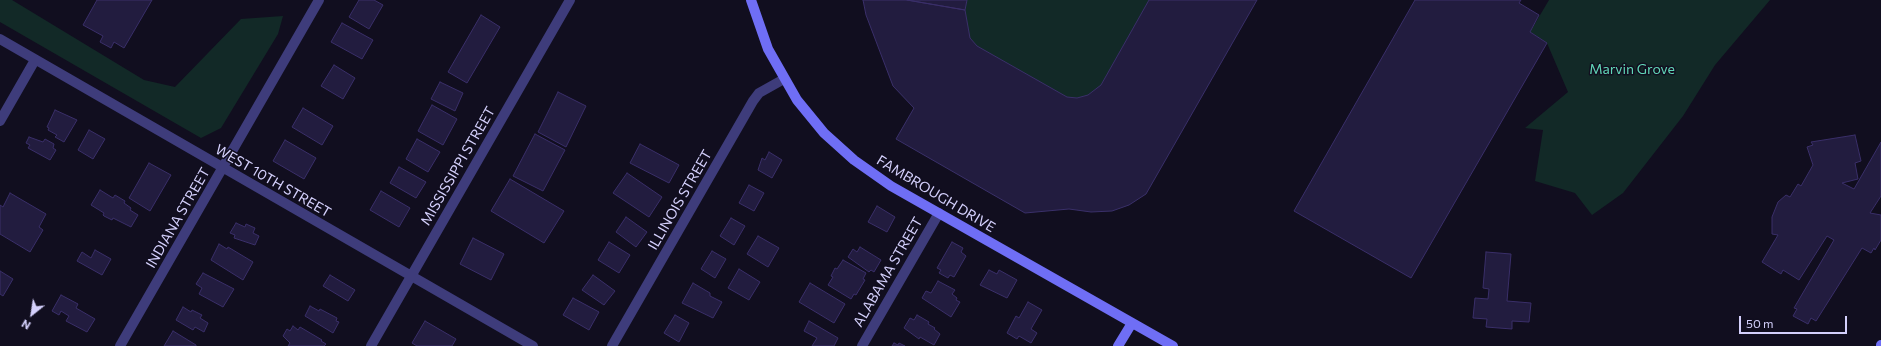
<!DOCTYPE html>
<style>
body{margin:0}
#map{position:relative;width:1881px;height:346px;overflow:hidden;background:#110e1f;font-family:Commissioner,sans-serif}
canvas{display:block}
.north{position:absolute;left:12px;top:294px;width:40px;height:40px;-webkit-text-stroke:3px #110e1f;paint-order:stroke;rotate:210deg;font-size:11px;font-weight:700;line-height:16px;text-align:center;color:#d4d0fc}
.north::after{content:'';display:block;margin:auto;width:14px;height:18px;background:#d4d0fc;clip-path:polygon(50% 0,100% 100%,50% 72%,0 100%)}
.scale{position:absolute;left:1739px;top:316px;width:108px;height:18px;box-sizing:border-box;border:2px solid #d4d0fc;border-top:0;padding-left:5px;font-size:12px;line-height:14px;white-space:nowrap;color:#d4d0fc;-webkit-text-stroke:3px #110e1f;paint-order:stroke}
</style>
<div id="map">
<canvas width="1881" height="346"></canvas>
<div class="north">N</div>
<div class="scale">50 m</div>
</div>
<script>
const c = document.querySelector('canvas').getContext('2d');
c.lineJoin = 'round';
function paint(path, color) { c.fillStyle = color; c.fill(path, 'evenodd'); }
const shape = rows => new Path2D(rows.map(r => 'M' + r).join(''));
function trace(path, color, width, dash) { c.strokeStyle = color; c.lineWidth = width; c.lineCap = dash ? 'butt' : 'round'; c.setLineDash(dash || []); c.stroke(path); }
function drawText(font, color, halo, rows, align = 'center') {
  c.font = font + ' Commissioner,sans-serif'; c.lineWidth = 3; c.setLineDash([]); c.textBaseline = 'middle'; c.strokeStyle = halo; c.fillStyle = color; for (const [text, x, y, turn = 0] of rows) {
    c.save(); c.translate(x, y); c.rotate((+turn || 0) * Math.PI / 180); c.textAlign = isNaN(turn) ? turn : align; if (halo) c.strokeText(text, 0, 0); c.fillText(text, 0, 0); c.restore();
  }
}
paint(shape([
 [0,0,12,0,144,80,175,87,241,19,283,16,278,34,221,128,201,138,0,22],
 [863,0,1257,0,1146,194,1129,205,1112,211,1091,212,1069,209,1025,213,896,139,914,108,893,86],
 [1549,0,1770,0,1715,65,1683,116,1623,193,1592,215,1575,193,1535,181,1543,130,1525,128,1568,92,1547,43,1530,32]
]), '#122927');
const building = shape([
 [97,0,152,0,124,48,114,42,111,48,100,42,103,36,83,25,97,0],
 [359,0,374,0,383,5,369,29,349,17,359,0],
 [863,0,907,0,965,10,970,38,977,46,1067,97,1077,98,1088,95,1101,85,1149,0,1257,0,1146,194,1129,205,1112,211,1091,212,1069,209,1025,213,896,139,914,108,893,86,866,15,863,0],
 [907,0,967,0,965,10,907,0],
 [1415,0,1521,0,1519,3,1539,15,1530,32,1547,43,1411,278,1294,211,1415,0],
 [481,15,500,27,467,83,448,72,481,15],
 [342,23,373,40,362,59,331,42,342,23],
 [334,65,355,78,343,99,321,86,334,65],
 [440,82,463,93,455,111,431,99,440,82],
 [558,92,586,106,566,147,538,132,558,92],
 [432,105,457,119,443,145,418,131,432,105],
 [303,108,333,126,322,145,292,127,303,108],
 [55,110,77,120,64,142,55,137,57,135,48,130,49,128,47,127,55,110],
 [89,130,105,139,93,159,78,150,89,130],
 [535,134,565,150,543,191,513,176,535,134],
 [1855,135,1861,161,1855,163,1858,179,1842,183,1854,189,1881,142,1881,196,1870,213,1881,215,1881,240,1875,250,1874,248,1871,253,1862,248,1816,321,1811,318,1808,324,1793,316,1797,309,1794,308,1834,240,1827,236,1799,280,1783,270,1781,274,1762,262,1778,235,1772,234,1772,217,1778,202,1786,195,1790,197,1798,184,1801,186,1813,165,1807,147,1813,145,1811,142,1855,135],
 [29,137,43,142,45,139,54,144,53,148,56,150,50,160,28,148,30,145,26,143,29,137],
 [417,139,440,152,428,172,406,159,417,139],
 [285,140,316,158,304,179,273,161,285,140],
 [640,144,679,165,669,183,630,163,640,144],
 [769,152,782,160,772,178,758,170,762,158,765,160,769,152],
 [149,163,171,175,150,211,129,198,149,163],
 [399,167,426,182,416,198,390,183,399,167],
 [627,173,662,197,649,217,613,193,627,173],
 [510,179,564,211,544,243,491,211,510,179],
 [749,185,764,193,754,211,739,203,749,185],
 [100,190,113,198,115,195,125,201,124,203,131,208,130,210,138,215,131,227,113,218,112,220,104,216,103,215,104,213,91,205,100,190],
 [381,191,410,208,399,227,370,210,381,191],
 [10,193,46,214,39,227,43,230,30,252,0,234,0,205,3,207,10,193],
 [877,206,895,217,887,232,868,222,877,206],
 [626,217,647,232,636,247,616,232,626,217],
 [731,218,745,226,734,245,720,236,731,218],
 [236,223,245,227,246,224,255,228,253,233,259,236,255,245,234,238,235,235,230,233,236,223],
 [758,236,779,248,768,267,747,254,758,236],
 [473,238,504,254,491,280,460,264,473,238],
 [609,242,630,255,619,273,598,260,609,242],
 [952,242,963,248,961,252,966,256,954,277,950,275,948,278,939,273,941,270,937,268,952,242],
 [219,244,227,249,228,247,253,262,243,280,211,260,219,244],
 [860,247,881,260,874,272,871,270,869,272,848,257,853,249,857,252,860,247],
 [95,250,111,259,102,275,77,261,82,252,91,258,95,250],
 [712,251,726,259,715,278,701,269,712,251],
 [1486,252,1511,254,1507,301,1531,303,1529,322,1512,321,1512,329,1486,327,1487,319,1473,318,1475,298,1488,299,1489,289,1483,288,1486,252],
 [843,260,866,273,863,279,865,280,856,295,854,294,851,299,828,285,833,277,831,276,835,268,837,269,843,260],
 [739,269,760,282,749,300,728,288,739,269],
 [989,270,997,274,999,270,1017,280,1007,298,980,285,989,270],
 [0,271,13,279,3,296,0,294,0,271],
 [203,273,234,289,223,307,199,294,202,288,196,284,203,273],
 [330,275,355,290,348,301,323,286,330,275],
 [593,275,615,291,604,305,582,290,593,275],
 [938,281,955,290,952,294,957,298,956,300,960,302,951,317,922,298,926,291,931,293,938,281],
 [693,283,710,293,710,296,722,302,713,318,682,303,693,283],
 [810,283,845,304,834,323,799,302,810,283],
 [61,295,78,304,76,308,95,319,87,332,66,321,69,316,61,311,59,315,52,311,61,295],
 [573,298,599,312,589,330,563,315,573,298],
 [1028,302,1042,310,1031,329,1037,333,1031,343,1019,336,1017,339,1007,333,1016,316,1019,318,1028,302],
 [310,306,319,311,320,309,337,318,336,321,339,322,333,333,305,316,310,306],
 [183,307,191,312,192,310,202,315,200,318,208,323,204,332,195,327,193,330,176,320,183,307],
 [675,315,689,323,679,342,664,333,675,315],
 [917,315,929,322,928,324,935,328,934,329,940,334,934,345,920,337,919,339,904,328,910,318,914,320,917,315],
 [425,321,456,339,452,346,417,346,412,343,425,321],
 [809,321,838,338,834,346,812,346,817,338,804,331,809,321],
 [293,326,298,330,300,327,322,340,321,341,326,344,324,346,288,346,290,343,283,336,287,329,290,331,293,326],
 [173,331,196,345,196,346,164,346,173,331],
 [894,343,898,345,899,343,905,346,892,346,894,343]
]);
paint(building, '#221c3f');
trace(building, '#3a2f69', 1);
trace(shape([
 [0,39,533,346],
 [0,121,35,60],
 [120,346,319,0],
 [371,346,570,0],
 [612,346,753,101,759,93,784,79],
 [862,346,939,213]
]), '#3e3c7b', 10);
trace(shape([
 [751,0,768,49,797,100,824,133,854,160,891,186,1173,346],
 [1118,346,1132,323],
 [1881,346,1881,345]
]), '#6f6ef5', 10);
drawText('14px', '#61d6b7', '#110e1f', [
 ["Marvin Grove",1632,69]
]);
drawText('14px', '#d4d0fc', '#110e1f', [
 ["MISSISSIPPI STREET",458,166,-60],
 ["WEST 10TH STREET",273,181,30],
 ["FAMBROUGH DRIVE",936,194,31],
 ["ILLINOIS STREET",680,200,-60],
 ["INDIANA STREET",178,218,-60],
 ["ALABAMA STREET",888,272,-60]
]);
</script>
